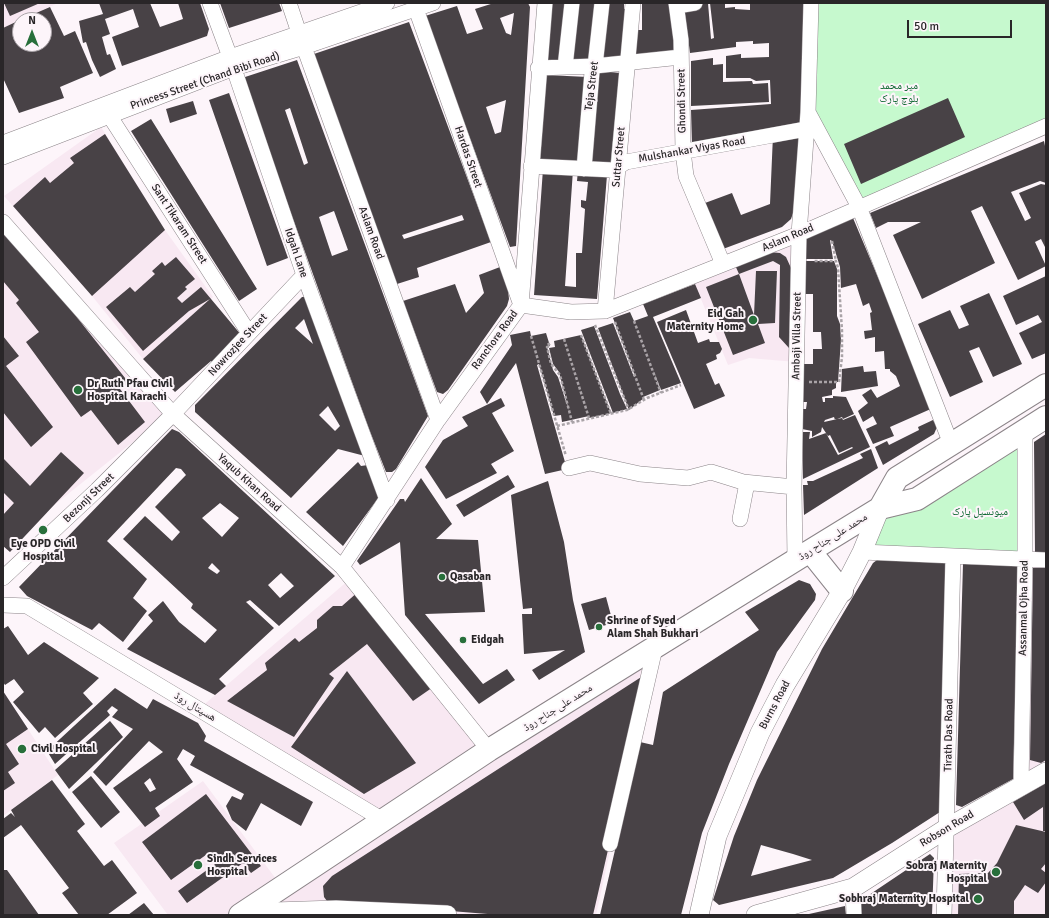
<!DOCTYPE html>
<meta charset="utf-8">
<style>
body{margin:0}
#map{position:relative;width:1049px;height:918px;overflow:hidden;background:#fdf5fa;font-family:Signika,sans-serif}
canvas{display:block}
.frame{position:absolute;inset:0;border:4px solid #292628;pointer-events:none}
.north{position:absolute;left:12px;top:12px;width:40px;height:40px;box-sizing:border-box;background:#fdf5fa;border:1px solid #a8a2a6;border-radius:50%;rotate:0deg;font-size:11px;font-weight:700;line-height:16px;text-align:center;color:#292628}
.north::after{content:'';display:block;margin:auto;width:14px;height:18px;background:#286f3b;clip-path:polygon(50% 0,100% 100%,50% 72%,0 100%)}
.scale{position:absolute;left:907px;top:20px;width:105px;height:18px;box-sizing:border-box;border:2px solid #292628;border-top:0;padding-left:5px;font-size:12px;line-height:14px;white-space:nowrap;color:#292628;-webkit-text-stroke:3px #fdf5fa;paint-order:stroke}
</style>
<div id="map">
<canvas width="1049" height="918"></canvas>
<div class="frame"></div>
<div class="north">N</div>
<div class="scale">50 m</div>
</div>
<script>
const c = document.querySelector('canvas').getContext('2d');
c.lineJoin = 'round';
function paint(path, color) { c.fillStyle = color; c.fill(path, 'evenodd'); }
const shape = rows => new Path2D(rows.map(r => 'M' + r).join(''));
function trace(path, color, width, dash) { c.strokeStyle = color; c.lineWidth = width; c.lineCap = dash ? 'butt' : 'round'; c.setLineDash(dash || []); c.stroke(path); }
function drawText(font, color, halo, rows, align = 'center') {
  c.font = font + ' Signika,"Noto Naskh Arabic",sans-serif'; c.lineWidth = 4; c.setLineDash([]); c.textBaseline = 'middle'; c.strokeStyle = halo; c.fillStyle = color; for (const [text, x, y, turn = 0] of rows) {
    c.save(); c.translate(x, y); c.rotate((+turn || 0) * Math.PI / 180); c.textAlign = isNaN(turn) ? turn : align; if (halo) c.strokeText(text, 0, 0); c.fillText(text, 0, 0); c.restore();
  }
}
paint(shape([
 [3,3,58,3,3,28],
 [101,127,165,230,213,297,143,359,92,296,4,196],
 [3,216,173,410,3,546],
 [799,234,796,362,749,358,728,365,692,277],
 [1046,553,1046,915,944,915,947,828,1013,790,1019,566],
 [350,579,489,750,654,649,596,915,168,915,114,843,203,781,282,887,383,821,199,709],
 [3,691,58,775,3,816]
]), '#f8e8f2');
paint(shape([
 [811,3,1046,3,1046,126,859,207,808,112],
 [1025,430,1025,560,862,552,880,508]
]), '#c6f9ce');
paint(shape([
 [4,3,40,3,10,16],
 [99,3,150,3,160,27,183,19,178,3,200,3,209,29,207,36,122,66,112,37,139,27,133,9,105,19,110,34,102,37,107,55,110,54,116,69,100,77,92,60,86,42,83,43,79,21,103,14],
 [220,3,279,3,282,11,229,28],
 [494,3,528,3,530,7,516,246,510,247,425,16,457,6,467,34,483,29,475,9],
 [514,13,511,35,506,33,500,18],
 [506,100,501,132,495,134,486,107],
 [550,3,568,3,562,61,545,61],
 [575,3,598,3,592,62,569,61],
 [607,3,624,3,624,9,626,9,621,62,602,61],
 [642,3,672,3,678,54,635,61,636,30,642,30],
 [708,3,711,39,714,38,710,3,725,3,725,8,735,7,735,9,750,10,750,3,804,3,804,127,692,146,691,110,771,104,770,80,756,81,750,78,726,78,726,56,741,54,741,58,769,57,769,43,753,44,753,41,736,42,736,47,690,53,684,7],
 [50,7,64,36,75,31,93,73,60,87,64,98,19,113,3,78,3,28,20,20,20,44,44,44,44,20,20,20],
 [409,22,491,242,417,268,419,277,397,284,311,55],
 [462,215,464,220,404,239,402,235],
 [713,58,713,65,723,64,723,82,752,81,753,84,768,83,769,102,691,106,691,61],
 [297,60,428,416,396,469,392,472,386,472,369,429,242,78],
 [290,108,308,163,304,165,285,110],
 [334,211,348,250,332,256,319,217],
 [601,71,620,73,610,169,587,167,598,75],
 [546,75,588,77,580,165,540,162],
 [229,93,288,258,267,266,209,100],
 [948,98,965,137,861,184,844,144],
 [193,101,197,114,170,123,166,109],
 [151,119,257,289,239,301,131,131],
 [803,132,793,213,791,219,782,227,723,249,705,203,732,193,741,215,770,204,773,135],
 [105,134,165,230,92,296,13,206,45,177,50,183,74,163,70,158],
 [1044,141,1046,151,1046,183,1040,181,1011,192,1025,221,1031,218,1019,193,1041,184,1046,185,1046,249,1041,239,1035,242,1046,266,1018,280,982,206,971,211,995,263,922,299,893,235,921,222,888,222,876,228,870,213],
 [543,169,573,170,565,286,576,287,576,253,582,253,585,209,581,207,581,200,586,201,588,182,577,181,578,170,607,175,597,299,534,295],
 [853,218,933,408,890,427,894,436,873,444,866,429,877,424,873,416,863,422,858,411,868,403,862,395,871,389,877,398,900,386,896,376,890,371,890,369,885,369,884,351,875,352,875,337,865,339,864,331,872,330,870,313,872,312,869,303,863,306,856,284,841,288,840,267,832,241,830,240,833,259,804,259,804,237],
 [3,231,45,277,129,383,120,389,145,422,118,445,91,410,81,417,26,342,39,332,16,303,19,300,3,281],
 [769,252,780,253,786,257,791,268,789,348,779,337,780,265,773,261,739,274,735,265],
 [176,257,195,279,185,287,187,289,177,298,182,303,201,287,242,336,215,364,211,361,175,392,143,359,210,299,189,311,143,351,106,307,130,287,135,292,155,274,152,271,162,262,165,266],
 [804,261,834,261,837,269,837,316,840,324,841,340,838,382,836,382,836,388,832,390,832,395,822,397,823,402,825,402,825,398,833,398,833,396,846,397,854,414,843,419,842,417,835,420,834,417,825,420,824,422,842,418,843,420,855,415,870,447,803,479,802,432,810,432,809,439,826,433,838,455,853,448,852,447,839,453,830,435,828,436,822,427,821,432,812,437,812,431,802,429,802,409,806,409,807,402,802,402,802,364,813,364,813,349,822,349,821,332,813,332,813,294,803,294],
 [500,267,508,290,509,299,507,306,448,390,443,394,437,392,403,301,455,284,466,313,484,293,479,275],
 [756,271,777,271,775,323,758,324,765,343,733,355,706,287,739,274,754,315],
 [1046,276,1046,353,1032,359,1019,333,1042,322,1038,315,1016,325,1003,296],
 [695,284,701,298,653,317,681,383,661,390,653,370,660,390,643,397,644,398,629,410,598,328,613,323,634,377,635,376,613,318,630,312,634,321,648,316,643,304],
 [989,293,1022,364,993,377,979,347,969,351,983,382,950,397,918,324,950,310,959,329,969,325,960,306],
 [302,297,305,297,365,456,338,449,291,498,195,412,195,405],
 [304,319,313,344,295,328],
 [328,406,340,426,335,431,319,415],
 [686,310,698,343,709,339,710,342,719,342,722,349,720,353,716,355,717,359,706,364,715,385,719,383,725,396,694,409,657,322],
 [594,326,620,394,627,409,613,413,581,330],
 [530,331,531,336,546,333,550,346,547,347,553,370,558,377,569,411,559,372,553,364,549,348,555,347,554,341,581,335,611,413,602,416,602,415,589,418,589,416,562,422,561,415,554,416,539,364,537,365,567,469,545,474,516,363,487,404,480,392,512,345,510,335],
 [3,336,19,356,6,366,53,427,31,447,3,412],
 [863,366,864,372,876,371,878,386,841,392,842,369],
 [501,398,505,406,492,413,514,451,491,464,497,473,446,499,425,467,443,440,468,426,462,417],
 [933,420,937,427,934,434,883,465,875,447,887,441,889,445,919,430,918,427],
 [172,429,179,432,335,576,279,626,250,600,246,602,274,628,219,679,226,686,215,695,127,649,153,621,148,615,163,601,179,622,205,643,217,630,191,608,193,604,123,539,145,516,172,541,180,532,155,507,186,475,181,469,176,468,107,541,147,579,133,598,147,611,123,642,99,623,92,630,27,596,19,587],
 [220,503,239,518,222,537,202,518],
 [212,563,220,571,217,574,208,568],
 [281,573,294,586,280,598,268,585],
 [1046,434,1046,553,1035,552,1034,442],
 [871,449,878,468,804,515,803,485,808,485,807,481,813,481,863,458,860,454],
 [61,452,84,473,10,552,3,546,3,515,14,503,3,492,3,458,30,486],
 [358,462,361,466,368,465,379,497,343,546,306,512],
 [508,475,515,487,464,517,456,505],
 [421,478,452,524,436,539,478,540,485,612,425,614,483,684,507,669,515,680,479,704,405,615,400,542,360,565,357,561,400,499,404,499,405,502],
 [548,481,564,542,573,600,585,652,539,680,532,670,565,650,524,654,522,614,532,614,532,608,523,609,511,495],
 [877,560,947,561,940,812,892,843,833,878,719,905,713,900,734,836,757,780,822,649,873,563],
 [761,845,793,854,812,860,751,876],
 [963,564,1019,566,1013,779,962,807,956,805],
 [1033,568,1046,568,1046,760,1041,763,1030,760],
 [799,580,810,584,816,594,815,600,777,652,729,764,702,833,681,915,600,915,640,742,653,745,663,692,759,630,745,612],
 [359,591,436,685,413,701,367,644,329,674,334,678,294,737,227,701,267,670,265,663,295,638,299,642,317,628,317,620,333,606,342,606],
 [606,597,613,623,589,630,581,604],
 [8,626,28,655,44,642,99,678,83,693,93,704,55,738,45,727,39,733,13,702,24,692,14,679,5,685,3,682,3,629],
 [347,671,416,763,364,794,291,747],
 [649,672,593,915,500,915,327,901,324,897,323,886,332,876],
 [115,688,147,709,153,699,198,723,206,736,204,741,313,802,301,826,261,803,246,831,232,820,226,806,232,796,241,800,244,794,190,765,195,756,183,749,177,759,193,782,155,808,160,816,145,827,113,788,163,752,149,741,106,786,93,772,133,729,112,717,118,710,112,706,107,711,110,715,55,764,47,751],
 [150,778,156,789,150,792,144,783],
 [3,691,28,729,6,744,19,764,8,772,15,783,3,791],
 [110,721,123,737,69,789,55,770],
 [91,776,120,812,101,828,72,792],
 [52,780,85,824,77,831,104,866,112,860,137,893,107,915,79,915,62,893,69,888,21,825,3,838,3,819,11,813,15,817,11,810],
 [1046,783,1046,831,1043,831,1043,807,1024,820,1013,802],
 [206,794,261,866,251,873,243,863,187,903,178,891,218,862,210,852,171,880,142,842],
 [1016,825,1046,832,1046,863,1041,869,1046,873,1046,882,1038,893,1025,885,1014,901,1014,915,958,915,959,874,988,873,997,863],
 [930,854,934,858,932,915,861,915,860,901],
 [3,870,7,870,39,915,3,915],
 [144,903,154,915,128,915],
 [845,906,846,915,810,915,809,914]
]), '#484246');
const minor = shape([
 [210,3,230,57,304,275,387,500],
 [289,3,299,33],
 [676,3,681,40,683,151,686,176,723,264],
 [677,6,695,3],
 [416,9,521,305,571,312,605,311,799,234,1046,126],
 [304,47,438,420],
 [565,67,572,3],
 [538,68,595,66,681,57],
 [808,112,859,207,951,444],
 [109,115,249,333],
 [3,143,230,57,387,3],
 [3,157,234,68,304,47,433,3],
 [531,166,613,170,626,162,806,129],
 [584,169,592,72,595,66,602,3],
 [3,222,173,414,342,567,489,750],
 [605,311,633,3],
 [569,468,590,463,640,474,688,478,711,472,743,482,794,487],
 [740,519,747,483],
 [862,552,1046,560],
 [795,560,794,487,799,234,808,112,811,3],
 [342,567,438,420,521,305,545,3],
 [3,578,97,490,173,414,304,275],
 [3,605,27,606,383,820],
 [1021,786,1025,560,1025,430],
 [610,844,655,648],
 [853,888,854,915],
 [944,915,953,556]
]);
const major = shape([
 [243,913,336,910,447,915],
 [699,915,717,836,760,733,785,685,842,591,862,552,880,508],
 [756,915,853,888,947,828,1046,772]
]);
const highway = shape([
 [880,508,897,478,1046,385],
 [810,551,842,591],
 [240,915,489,750,810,551,880,508,917,499,1046,417]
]);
trace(minor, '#8b8488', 16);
trace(major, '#8b8488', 20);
trace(highway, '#8b8488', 24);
trace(shape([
 [832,241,836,261],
 [634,321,661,393],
 [615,322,644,400],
 [595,325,629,410],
 [581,335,611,414],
 [531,336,566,456],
 [564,339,589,418],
 [548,343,550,346,547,347,551,364,560,375,572,422],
 [809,382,839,382,842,357,842,331,838,268,836,261,813,261],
 [557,426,627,410,647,398,681,385]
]), '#a9a3a7', 2.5, [3, 2]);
trace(minor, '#fff', 15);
trace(major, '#fff', 19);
trace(highway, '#fff', 22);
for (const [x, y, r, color] of [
 [753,320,5,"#286f3b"],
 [78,390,5,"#286f3b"],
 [43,530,5,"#286f3b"],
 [442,577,4,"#286f3b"],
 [599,627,4,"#286f3b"],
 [463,640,4,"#286f3b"],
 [22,749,5,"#286f3b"],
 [198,865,5,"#286f3b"],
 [996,872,5,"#286f3b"],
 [978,899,5,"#286f3b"]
]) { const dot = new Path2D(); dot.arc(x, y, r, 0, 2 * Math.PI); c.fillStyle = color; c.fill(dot); trace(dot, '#fdf5fa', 1.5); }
drawText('11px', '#292628', '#fdf5fa', [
 ["Princess Street (Chand Bibi Road)",205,81,-19],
 ["Teja Street",592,86,-83],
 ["Ghondi Street",682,101,-91],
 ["Mulshankar Viyas Road",692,150,-10],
 ["Hardas Street",468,157,71],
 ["Suttar Street",619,157,-85],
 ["Sant Tikaram Street",179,224,57],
 ["Aslam Road",371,233,70],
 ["Aslam Road",788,238,-23],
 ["Idgah Lane",296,253,71],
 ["Ambaji Villa Street",797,336,-89],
 ["Ranchore Road",495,340,-54],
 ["Nowrozjee Street",238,345,-47],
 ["Yaqub Khan Road",249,483,42],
 ["Bezonji Street",89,498,-44],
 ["محمد علی جناح روڈ",833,537,-32],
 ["Assanmal Ojha Road",1024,608,-89],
 ["Burns Road",775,705,-62],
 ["ھسپتال روڈ",195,707,31],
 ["محمد علی جناح روڈ",558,708,-32],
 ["Tirath Das Road",949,735,-89],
 ["Robson Road",947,829,-31]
]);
drawText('11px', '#046229', '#fdf5fa', [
 ["میر محمد",899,86],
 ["بلوچ پارک",899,99],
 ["میونسپل پارک",980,512]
]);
drawText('bold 11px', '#292628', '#fdf5fa', [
 ["Eid Gah",744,314,"right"],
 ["Maternity Home",744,327,"right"],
 ["Dr Ruth Pfau Civil",87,384],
 ["Hospital Karachi",87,397],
 ["Eye OPD Civil",43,544,"center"],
 ["Hospital",43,557,"center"],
 ["Qasaban",450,577],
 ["Shrine of Syed",607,621],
 ["Alam Shah Bukhari",607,634],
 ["Eidgah",471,640],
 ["Civil Hospital",31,749],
 ["Sindh Services",207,859],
 ["Hospital",207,872],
 ["Sobraj Maternity",987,866,"right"],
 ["Hospital",987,879,"right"],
 ["Sobhraj Maternity Hospital",969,899,"right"]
], 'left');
</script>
